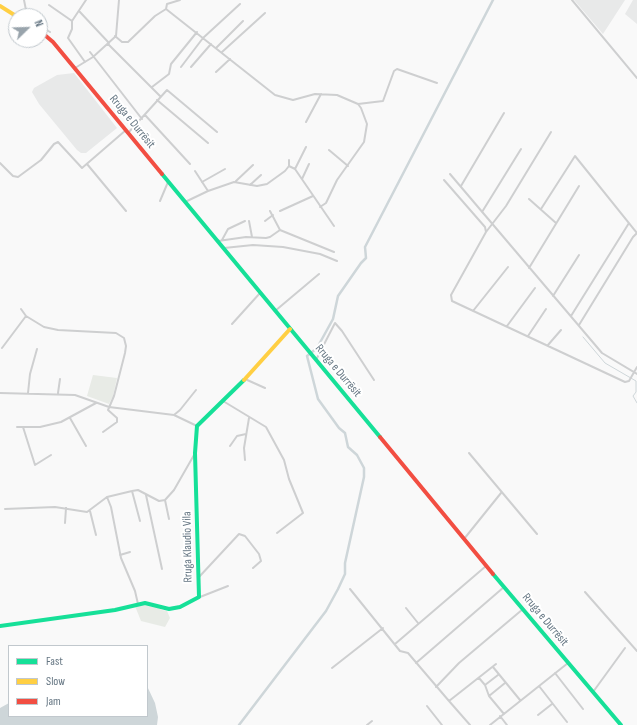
<!DOCTYPE html>
<meta charset="utf-8">
<style>
body{margin:0}
#map{position:relative;width:637px;height:725px;overflow:hidden;background:#f9f9f9;font-family:"Sofia Sans Condensed",sans-serif}
canvas{display:block}
.legend{position:absolute;left:8px;top:645px;width:140px;height:72px;box-sizing:border-box;background:#fff;border:1px solid #c1c8cd;margin:0;padding:5px 7px;list-style:none;font-size:12px;color:#657683}
.legend li{display:flex;align-items:center;gap:8px;height:20px}
.legend b{width:20px;border:1px solid #c1c8cd}
.north{position:absolute;left:8px;top:8px;width:40px;height:40px;box-sizing:border-box;background:#fff;border:1px solid #c1c8cd;border-radius:50%;rotate:67deg;font-size:11px;font-weight:700;line-height:16px;text-align:center;color:#657683}
.north::after{content:'';display:block;margin:auto;width:14px;height:18px;background:#99a4ac;clip-path:polygon(50% 0,100% 100%,50% 72%,0 100%)}
</style>
<div id="map">
<canvas width="637" height="725"></canvas>
<ul class="legend">
<li><b style="height:5px;background:#16e098"></b>Fast</li>
<li><b style="height:5px;background:#ffcf43"></b>Slow</li>
<li><b style="height:5px;background:#f24e42"></b>Jam</li>
</ul>
<div class="north">N</div>
</div>
<script>
const c = document.querySelector('canvas').getContext('2d');
c.lineJoin = 'round';
function paint(path, color) { c.fillStyle = color; c.fill(path, 'evenodd'); }
const shape = rows => new Path2D(rows.map(r => 'M' + r).join(''));
function trace(path, color, width, dash) { c.strokeStyle = color; c.lineWidth = width; c.lineCap = dash ? 'butt' : 'round'; c.setLineDash(dash || []); c.stroke(path); }
function drawText(font, color, halo, rows, align = 'center') {
  c.font = font + ' "Sofia Sans Condensed",sans-serif'; c.lineWidth = 4; c.setLineDash([]); c.textBaseline = 'middle'; c.strokeStyle = halo; c.fillStyle = color; for (const [text, x, y, turn = 0] of rows) {
    c.save(); c.translate(x, y); c.rotate((+turn || 0) * Math.PI / 180); c.textAlign = isNaN(turn) ? turn : align; if (halo) c.strokeText(text, 0, 0); c.fillText(text, 0, 0); c.restore();
  }
}
paint(shape([
 [574,0,625,0,603,34],
 [633,0,637,0,637,24,625,14],
 [74,73,117,128,86,153,81,153,77,150,39,104,32,92,34,88,57,75]
]), '#e8e9e9');
paint(shape([
 [93,375,117,378,113,396,109,404,87,396],
 [149,603,162,610,167,611,170,618,165,627,141,621,135,606]
]), '#e8ebe6');
paint(shape([
 [147,686,155,703,158,717,157,725,0,725,0,708,9,703,9,716,147,716]
]), '#ced6d9');
trace(shape([
 [583,337,605,363,636,381,636,392,633,396,637,403]
]), '#ced6d9', 1);
trace(shape([
 [239,725,326,611,338,589,345,574,345,563,364,477,364,468,357,455,348,447,345,433,339,428,318,399,307,356,317,348,333,319,338,296,361,263,366,258,365,247,493,0]
]), '#ced6d9', 2.5);
trace(shape([
 [572,0,637,78],
 [49,5,72,21],
 [166,9,275,95,293,100,315,94,337,95,358,104,361,108,367,124,364,142,337,180,326,203,320,207],
 [79,11,109,43],
 [23,16,26,10,24,0],
 [40,26,50,32],
 [115,36,122,42,128,42,155,16,166,9,167,4,180,0],
 [108,44,160,96],
 [216,48,243,21],
 [90,52,142,119],
 [222,52,265,13],
 [85,62,68,38,72,29,72,21,86,0],
 [181,67,203,38,240,4],
 [191,67,211,44],
 [75,68,93,57,116,36,119,0],
 [216,72,230,59],
 [152,87,169,74,171,64,197,32],
 [157,100,208,143],
 [358,104,383,101,394,71,397,69,437,83],
 [145,115,190,164],
 [306,122,321,94],
 [128,133,167,90,217,132],
 [329,150,348,166],
 [0,163,13,176,18,177,41,160,54,144,58,142,82,168,126,130],
 [87,164,126,211],
 [289,166,295,169,334,226],
 [295,169,306,147],
 [195,171,208,191],
 [450,174,602,353,637,374],
 [302,179,309,164],
 [444,180,485,227,486,232,451,295,452,301,625,382,629,381,637,367],
 [236,181,253,165],
 [202,182,225,169],
 [250,185,261,175],
 [461,186,504,113],
 [529,199,556,223],
 [160,201,168,182],
 [185,202,208,191,234,182,257,186,267,184,285,171,289,166,289,160],
 [541,209,575,156,637,233,633,237,579,325],
 [270,211,280,230,334,252],
 [280,211,313,196],
 [482,212,521,149],
 [249,221,252,237],
 [265,221,273,215],
 [486,232,506,206,551,132],
 [222,240,228,229,245,221],
 [218,241,246,237,266,238,270,237,280,230],
 [224,248,253,245,283,247,320,254,337,261],
 [529,268,579,186],
 [553,296,579,255],
 [21,309,26,316,44,327,58,330,116,333,124,338,126,346,125,353,114,396,108,410,117,418,117,422,103,432],
 [275,311,319,274],
 [473,311,508,267],
 [571,316,629,223],
 [232,324,260,293],
 [507,326,535,288],
 [528,336,546,309],
 [548,345,561,330],
 [2,348,26,316],
 [316,360,335,323,342,331,374,380],
 [245,379,265,388],
 [0,393,75,395,109,407,174,415,197,426],
 [28,393,30,374,37,349],
 [58,393,60,379],
 [223,401,266,427,284,460,289,479,303,513,277,533],
 [174,415,180,410,196,390],
 [70,418,86,446],
 [17,427,40,427,61,422,96,403],
 [23,427,35,465,51,455],
 [230,446,237,436,246,434],
 [469,453,537,534],
 [245,460,244,448,249,418],
 [132,491,140,521],
 [146,495,162,569],
 [107,497,111,507,121,558,135,591,138,604],
 [165,500,169,519],
 [5,509,55,507,87,512,107,497,132,491,138,490,159,501,165,500,174,490,194,455],
 [90,511,96,535],
 [65,523,66,508],
 [464,539,501,493],
 [120,555,130,552],
 [199,577,239,534,245,536,259,554,261,561,253,568],
 [350,589,400,651,408,653,449,701,496,664],
 [585,592,637,651],
 [200,597,228,586],
 [406,608,418,623],
 [395,644,486,566],
 [416,663,504,587],
 [493,667,520,700],
 [332,668,383,628],
 [555,673,583,709],
 [479,678,485,685,489,696,504,714],
 [485,685,498,675],
 [539,686,567,722],
 [436,687,459,663,523,609],
 [593,692,625,648],
 [489,696,505,683],
 [449,701,470,725],
 [427,706,442,725],
 [538,715,552,704],
 [500,716,507,725],
 [367,725,372,721],
 [490,725,568,663]
]), '#cecfd0', 2);
trace(shape([
 [162,174,380,437],
 [493,574,621,725],
 [0,626,115,610,145,603,169,609,180,607,199,597,195,453,197,426,244,380]
]), '#16e098', 4);
trace(shape([
 [0,6,16,16],
 [244,380,290,329]
]), '#ffcf43', 4);
trace(shape([
 [40,31,53,42,162,174],
 [380,437,493,574]
]), '#f24e42', 4);
drawText('12px', '#657683', '#fff', [
 ["Rruga e Durrësit",132,122,51],
 ["Rruga e Durrësit",338,371,50],
 ["Rruga Klaudio Vila",188,547,-91],
 ["Rruga e Durrësit",545,620,50]
]);
</script>
